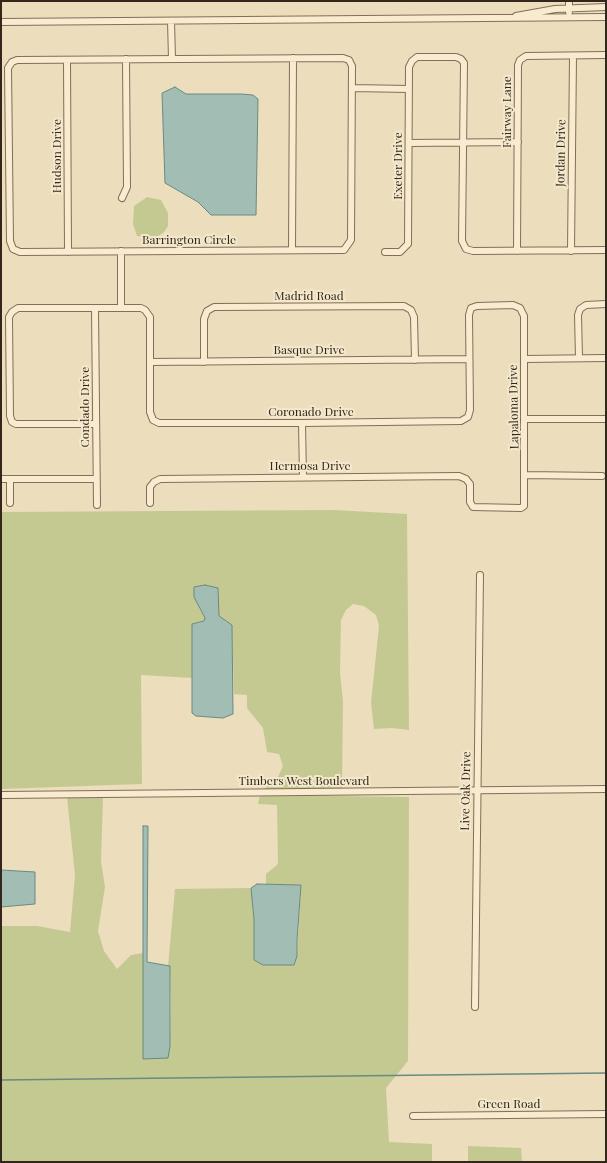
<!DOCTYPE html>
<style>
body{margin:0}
#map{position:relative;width:607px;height:1163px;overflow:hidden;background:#ecddbd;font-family:"Playfair Display",serif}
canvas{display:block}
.frame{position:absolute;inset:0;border:2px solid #33261b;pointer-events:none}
</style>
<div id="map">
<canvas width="607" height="1163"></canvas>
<div class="frame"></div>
</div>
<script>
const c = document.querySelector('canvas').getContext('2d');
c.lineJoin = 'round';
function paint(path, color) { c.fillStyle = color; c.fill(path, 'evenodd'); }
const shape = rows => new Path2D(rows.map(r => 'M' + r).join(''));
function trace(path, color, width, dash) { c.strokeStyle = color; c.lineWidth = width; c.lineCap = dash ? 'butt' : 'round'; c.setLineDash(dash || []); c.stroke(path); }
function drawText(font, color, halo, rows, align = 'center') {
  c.font = font + ' "Playfair Display",serif'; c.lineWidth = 4; c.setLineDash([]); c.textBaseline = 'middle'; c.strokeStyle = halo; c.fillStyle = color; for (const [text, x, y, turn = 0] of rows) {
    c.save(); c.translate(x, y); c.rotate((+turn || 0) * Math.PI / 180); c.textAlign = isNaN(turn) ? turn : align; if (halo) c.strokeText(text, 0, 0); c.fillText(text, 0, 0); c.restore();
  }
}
paint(shape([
 [147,197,161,200,168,213,168,226,164,232,157,237,137,236,133,224,134,206],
 [334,510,407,514,409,730,392,728,374,729,371,703,379,626,376,615,364,606,353,604,346,610,341,620,340,673,343,701,342,789,263,790,278,777,283,766,279,754,267,752,263,728,247,708,247,695,234,694,232,625,219,616,205,585,194,587,199,608,205,618,204,621,192,624,192,678,141,675,142,784,1,789,1,512],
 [260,795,409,797,408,1061,386,1088,389,1142,432,1144,432,1162,1,1162,1,926,37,926,70,932,75,875,67,797,103,796,101,861,105,887,98,931,104,951,117,969,131,955,143,953,143,1058,167,1058,170,1046,171,1000,170,967,168,966,175,889,251,888,254,919,297,956,301,885,266,884,266,874,278,864,277,805,258,804],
 [468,1146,521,1148,522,1162,468,1162]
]), '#c4c992');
const water = shape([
 [175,87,186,94,241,94,253,95,258,99,256,215,211,215,198,202,165,183,162,93,175,87],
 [205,585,218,588,219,616,232,625,233,714,223,718,196,716,192,713,192,624,204,621,205,618,194,597,194,587,205,585],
 [143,826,148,826,147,962,170,966,170,1046,168,1058,143,1059,143,826],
 [1,870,35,872,35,904,1,907,1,870],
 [257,884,301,885,297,940,297,956,294,965,263,965,254,960,254,919,251,888,257,884]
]);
paint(water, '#a1bdb4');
trace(water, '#698a81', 1);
trace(shape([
 [1,1080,606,1073]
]), '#698a81', 1.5);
const minor = shape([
 [569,1,569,12],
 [516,16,555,9,606,7],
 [171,21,172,59],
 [1,22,606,17],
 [343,58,349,60,352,66,351,240,344,250,20,252,13,249,10,241,8,68,12,62,17,60,343,58],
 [67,60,68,252],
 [352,88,409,89],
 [409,143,518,142],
 [122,198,127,187,126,59],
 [292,250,293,58],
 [121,251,121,308],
 [517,251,518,65,520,60,526,56,606,55],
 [571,251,573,56],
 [385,252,400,252,408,244,409,67,412,61,417,57,456,57,461,59,464,63,462,241,466,249,473,251,606,250],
 [95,308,97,505],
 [579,358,578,315,580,309,586,305,606,304],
 [524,359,606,358],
 [150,362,469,359],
 [204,362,204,319,207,311,214,307,404,306,411,310,414,317,415,360],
 [525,419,606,419],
 [302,423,303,477],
 [96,424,16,424,12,422,10,416,9,317,12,312,18,308,141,308,145,310,150,317,150,412,153,420,159,423,302,423,461,421,468,417,470,410,469,315,471,308,477,306,513,305,520,308,524,316,524,506,521,508,473,507,470,502,470,484,466,479,459,476,160,479,154,482,150,487,150,503],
 [525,475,602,476],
 [1,479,96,479],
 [10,479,10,503],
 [2,795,606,789],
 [475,1007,480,575],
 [413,1116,606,1114]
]);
trace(minor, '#836e57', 8);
trace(minor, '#f8ebcf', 6);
drawText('12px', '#33261b', '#f4e8cc', [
 ["Fairway Lane",507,112,-90],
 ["Jordan Drive",561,153,-89],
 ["Hudson Drive",57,156,-90],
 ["Exeter Drive",398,166,-90],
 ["Barrington Circle",189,240],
 ["Madrid Road",309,296],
 ["Basque Drive",309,350],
 ["Condado Drive",85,407,-90],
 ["Lapaloma Drive",514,407,-91],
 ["Coronado Drive",311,412],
 ["Hermosa Drive",310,466],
 ["Timbers West Boulevard",304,781],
 ["Live Oak Drive",466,791,-89],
 ["Green Road",509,1104]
]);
</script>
